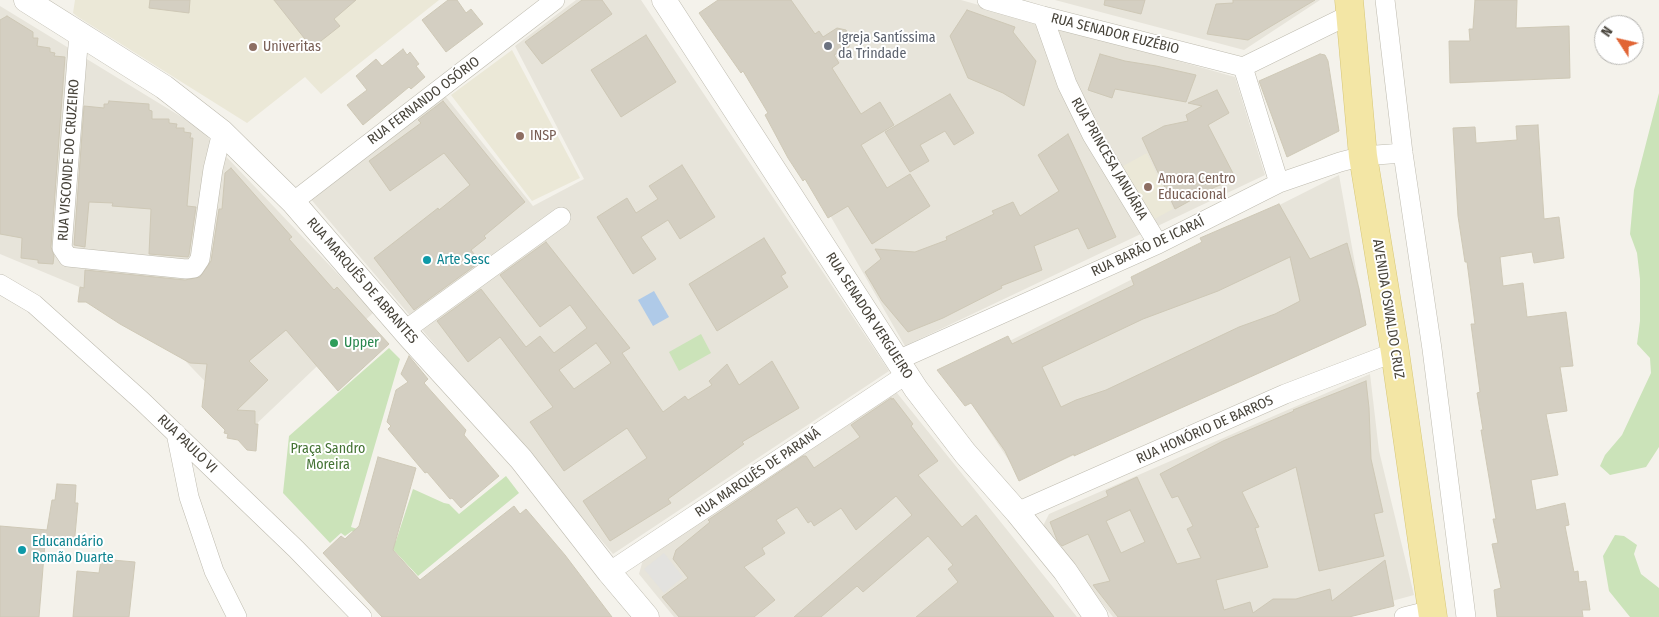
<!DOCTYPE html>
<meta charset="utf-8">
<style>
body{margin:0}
#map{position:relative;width:1659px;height:617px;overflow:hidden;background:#f4f2eb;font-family:"Fira Sans Condensed",sans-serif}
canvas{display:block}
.north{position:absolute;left:1594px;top:15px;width:50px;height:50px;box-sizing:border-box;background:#fff;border:1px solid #b5b4b0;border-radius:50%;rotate:305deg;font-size:14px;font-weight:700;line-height:20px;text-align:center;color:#47433a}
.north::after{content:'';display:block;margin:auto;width:18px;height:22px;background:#e16535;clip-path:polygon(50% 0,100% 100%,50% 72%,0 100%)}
</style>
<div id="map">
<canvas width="1659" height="617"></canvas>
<div class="north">N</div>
</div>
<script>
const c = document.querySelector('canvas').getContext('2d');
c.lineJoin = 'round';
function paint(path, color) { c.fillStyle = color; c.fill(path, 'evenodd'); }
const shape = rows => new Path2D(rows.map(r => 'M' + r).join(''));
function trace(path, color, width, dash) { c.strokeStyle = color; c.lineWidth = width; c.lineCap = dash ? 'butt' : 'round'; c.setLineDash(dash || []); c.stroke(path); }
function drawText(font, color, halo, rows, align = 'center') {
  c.font = font + ' "Fira Sans Condensed",sans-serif'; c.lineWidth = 4; c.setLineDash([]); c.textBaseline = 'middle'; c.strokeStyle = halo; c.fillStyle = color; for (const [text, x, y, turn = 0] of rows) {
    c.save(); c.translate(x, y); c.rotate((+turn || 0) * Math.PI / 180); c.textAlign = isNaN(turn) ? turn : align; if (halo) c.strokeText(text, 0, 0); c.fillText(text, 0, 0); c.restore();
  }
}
paint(shape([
 [576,0,641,0,889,371,613,554,309,197,442,92,533,206,584,179,515,46],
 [719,0,961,0,1235,77,1265,175,905,346,714,13],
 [1055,0,1320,0,1244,50],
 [0,6,198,127,374,312,251,429,137,311,0,254],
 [1339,175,1366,325,1021,479,950,371],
 [1370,374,1379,451,1414,595,1333,617,1113,617,1042,528,1049,514],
 [893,388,1077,617,674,617,639,574,643,560]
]), '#e7e4da');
paint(shape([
 [75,0,439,0,321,94,305,77,247,123,78,17,73,13],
 [512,50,580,178,532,201,451,95],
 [1147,153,1173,209,1149,222,1123,166]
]), '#ebe8d7');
paint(shape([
 [1659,93,1659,447,1646,467,1610,475,1600,466,1605,455,1622,435,1651,373,1650,358,1637,344,1640,321,1640,279,1637,253,1630,234,1634,190],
 [701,334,711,353,679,371,669,352],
 [389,348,400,359,351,527,396,541,413,489,444,503,449,504,459,514,506,476,519,493,418,576,386,542,374,551,352,531,345,536,341,533,330,543,283,493,289,436],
 [1615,535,1624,536,1637,545,1634,554,1641,574,1659,588,1659,617,1630,617,1609,591,1603,556]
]), '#cbe3b9');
paint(shape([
 [664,553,683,577,664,593,644,569]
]), '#e3e2df');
paint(shape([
 [654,291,669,317,653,326,638,300]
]), '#afcae8');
const building = shape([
 [150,0,190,0,189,13,149,8,150,0],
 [274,0,356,0,334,19,340,26,312,48,274,0],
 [448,0,457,0,466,13,471,9,483,24,446,52,422,20,448,0],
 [582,0,602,0,612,14,542,64,525,42,582,0],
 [718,0,791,0,815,34,819,31,823,37,837,28,846,30,851,38,849,47,834,55,839,63,832,68,861,114,880,102,894,125,861,145,887,188,910,174,930,206,872,244,848,206,828,218,805,179,803,181,788,158,765,115,768,113,743,71,741,73,699,13,718,0],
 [1105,0,1145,0,1141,14,1104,5,1105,0],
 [1233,0,1315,0,1248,40,1207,34,1216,4,1233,3,1233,0],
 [1475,0,1517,0,1516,28,1569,26,1570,78,1450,83,1449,41,1470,41,1469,29,1473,29,1475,0],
 [967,10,1015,27,1013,32,1036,61,1024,106,1003,93,968,78,950,36,967,10],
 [7,16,33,32,33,38,38,38,37,46,50,48,50,52,55,53,54,56,65,57,51,247,54,256,53,264,38,263,38,260,21,258,22,238,0,234,0,20,7,16],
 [646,35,676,82,621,117,591,70,646,35],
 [403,49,407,55,410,52,419,64,416,66,425,77,411,89,409,87,363,125,347,105,367,90,356,76,376,59,382,66,403,49],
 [1100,54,1125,61,1156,66,1196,75,1186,102,1115,89,1112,98,1088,90,1100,54],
 [1320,54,1325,55,1328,61,1339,131,1287,157,1259,81,1320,54],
 [1217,90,1229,113,1208,125,1236,179,1215,187,1175,209,1142,138,1164,126,1188,121,1186,115,1202,106,1188,103,1217,90],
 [950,94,974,133,954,145,945,131,920,145,929,161,910,172,885,132,950,94],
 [109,101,149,104,149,110,152,111,152,119,169,119,169,123,177,124,176,128,184,128,184,132,191,133,190,138,193,138,187,206,196,207,189,255,188,257,149,254,151,209,112,206,113,203,89,202,85,247,74,245,84,106,104,108,104,104,108,104,109,101],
 [443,101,525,202,484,236,486,238,471,250,480,262,414,310,374,258,438,208,439,210,470,185,444,153,390,191,369,161,421,123,418,120,443,101],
 [1538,125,1544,219,1559,217,1564,258,1534,263,1532,252,1500,257,1503,286,1523,283,1527,317,1566,312,1573,366,1560,367,1567,411,1546,414,1558,475,1531,480,1536,510,1565,503,1569,525,1565,526,1574,572,1578,571,1579,582,1586,581,1590,610,1582,610,1583,617,1497,617,1494,590,1501,588,1492,544,1498,543,1493,519,1496,519,1481,430,1483,430,1477,393,1480,392,1471,324,1475,324,1467,262,1465,262,1458,216,1453,128,1475,127,1476,143,1517,140,1516,126,1538,125],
 [1068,134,1116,237,1088,249,1078,228,1034,246,1042,270,1001,286,1002,288,943,318,908,332,882,301,865,272,881,259,875,249,915,252,947,240,946,237,994,214,992,211,1013,202,1020,216,1059,191,1038,155,1068,134],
 [682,165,715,217,680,239,668,220,641,237,656,259,633,274,597,217,627,198,636,213,658,199,649,186,682,165],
 [231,168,292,237,289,239,334,290,337,287,389,344,338,391,286,330,249,361,268,380,237,410,255,411,255,424,258,424,256,451,247,450,238,440,227,438,228,434,224,433,225,430,202,407,207,364,190,363,120,324,86,302,78,302,80,287,84,288,85,270,185,280,200,277,211,261,219,209,222,209,225,173,231,168],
 [1279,204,1310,259,1347,243,1359,289,1366,325,1074,456,1074,454,1019,481,1005,451,971,403,965,406,937,370,1008,336,1012,344,1134,285,1131,277,1202,242,1200,238,1279,204],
 [1290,257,1300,301,1275,314,1239,327,1106,390,1076,400,1061,407,1042,367,1143,319,1218,291,1290,257],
 [764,238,786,273,781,276,788,287,717,331,689,284,764,238],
 [546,242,630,348,622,353,663,412,685,396,688,400,712,385,709,381,727,364,739,385,772,361,799,408,742,442,744,444,668,499,671,503,610,541,583,501,647,458,627,428,564,471,530,422,553,407,500,337,468,362,437,321,481,289,526,347,540,336,554,353,587,328,570,305,540,327,500,275,546,242],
 [596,343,611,363,574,389,559,370,596,343],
 [409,356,428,379,424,383,466,430,464,435,499,476,461,508,452,498,450,499,427,472,425,473,388,429,391,426,387,422,396,390,408,382,401,374,409,356],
 [1366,381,1369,408,1371,459,1383,512,1374,514,1384,556,1319,571,1296,467,1242,492,1259,527,1255,528,1268,567,1216,580,1224,610,1250,602,1253,613,1273,599,1296,599,1330,589,1332,601,1385,560,1394,606,1349,617,1118,617,1093,585,1110,581,1088,534,1062,546,1057,540,1050,522,1108,496,1106,491,1137,477,1177,564,1201,558,1187,529,1193,526,1178,496,1172,498,1160,474,1223,441,1294,411,1293,410,1366,381],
 [1130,510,1145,542,1121,553,1106,521,1130,510],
 [891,398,892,400,893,398,913,424,911,426,938,461,918,475,962,527,976,515,1054,617,916,617,958,582,948,569,953,565,928,536,863,592,857,586,821,617,794,617,912,515,896,496,856,530,841,508,814,526,811,521,808,523,797,507,776,520,785,533,762,548,765,554,744,567,775,600,754,617,679,617,662,597,688,578,673,559,676,550,710,522,708,520,803,456,806,456,814,468,860,437,851,425,891,398],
 [378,457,416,468,393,550,420,580,514,506,520,514,526,509,565,555,612,617,382,617,323,553,341,536,345,539,359,526,378,457],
 [57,484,76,485,75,503,78,503,74,546,45,543,39,617,0,617,0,526,47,530,52,500,55,500,57,484],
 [101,559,135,562,129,617,73,617,77,571,99,573,101,559]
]);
paint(building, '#d4cfc2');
trace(building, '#cec8b6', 1);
const minor = shape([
 [987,0,1043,16,1243,67],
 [1385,0,1403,153,1432,349,1466,617],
 [1043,16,1067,84,1092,135,1158,244],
 [79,33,62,248,68,257,186,269,194,268,200,259,213,169,222,132],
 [1243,67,1279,183],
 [1243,67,1351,14],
 [293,202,555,0],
 [0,284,34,304,142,401,296,549,362,617],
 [404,331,561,217],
 [898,360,1158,244,1279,183,1340,162,1363,156,1403,153],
 [176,433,189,497,214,571,237,617],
 [1017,512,1285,394,1395,352],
 [609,572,907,374],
 [1404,617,1432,610]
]);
const tertiary = shape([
 [26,0,164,87,222,132,293,202,409,336,521,459,609,572,647,617],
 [664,0,916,389,965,453,1017,512,1065,571,1096,617]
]);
const primary = shape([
 [1349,0,1363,156,1395,352,1433,617]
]);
trace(minor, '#bebbaf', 20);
trace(tertiary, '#bebbaf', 25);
trace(primary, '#d6c676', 29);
trace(minor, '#fff', 19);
trace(tertiary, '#fff', 24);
trace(primary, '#f3e6a5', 28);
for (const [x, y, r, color] of [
 [828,46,5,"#6b7280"],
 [253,47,5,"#8d6e63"],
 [520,136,5,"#8d6e63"],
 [1148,187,5,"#8d6e63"],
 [427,260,5,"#0f9aa8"],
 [334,343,5,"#2e9e5b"],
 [22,550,5,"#0f9aa8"]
]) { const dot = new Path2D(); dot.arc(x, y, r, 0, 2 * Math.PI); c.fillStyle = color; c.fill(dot); trace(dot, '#fff', 2); }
drawText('14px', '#47433a', '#fff', [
 ["RUA SENADOR EUZÉBIO",1115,34,14],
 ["RUA FERNANDO OSÓRIO",424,101,-37],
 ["RUA PRINCESA JANUÁRIA",1109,159,60],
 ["RUA VISCONDE DO CRUZEIRO",69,160,-86],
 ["RUA BARÃO DE ICARAÍ",1148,247,-25],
 ["RUA MARQUÊS DE ABRANTES",362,281,49],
 ["AVENIDA OSWALDO CRUZ",1388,309,81],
 ["RUA SENADOR VERGUEIRO",869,316,57],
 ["RUA HONÓRIO DE BARROS",1205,430,-24],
 ["RUA PAULO VI",187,444,44],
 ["RUA MARQUÊS DE PARANÁ",758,473,-34]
]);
drawText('14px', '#5b616d', '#fff', [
 ["Igreja Santíssima",838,38],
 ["da Trindade",838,54]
], 'left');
drawText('14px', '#785e54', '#fff', [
 ["Univeritas",263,47],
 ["INSP",530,136],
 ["Amora Centro",1158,179],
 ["Educacional",1158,195]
], 'left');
drawText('14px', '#0d838f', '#fff', [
 ["Arte Sesc",437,260],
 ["Educandário",32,542],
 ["Romão Duarte",32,558]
], 'left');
drawText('14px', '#27864d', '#fff', [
 ["Upper",344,343]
], 'left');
drawText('14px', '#437233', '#fff', [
 ["Praça Sandro",328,449],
 ["Moreira",328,465]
]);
</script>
